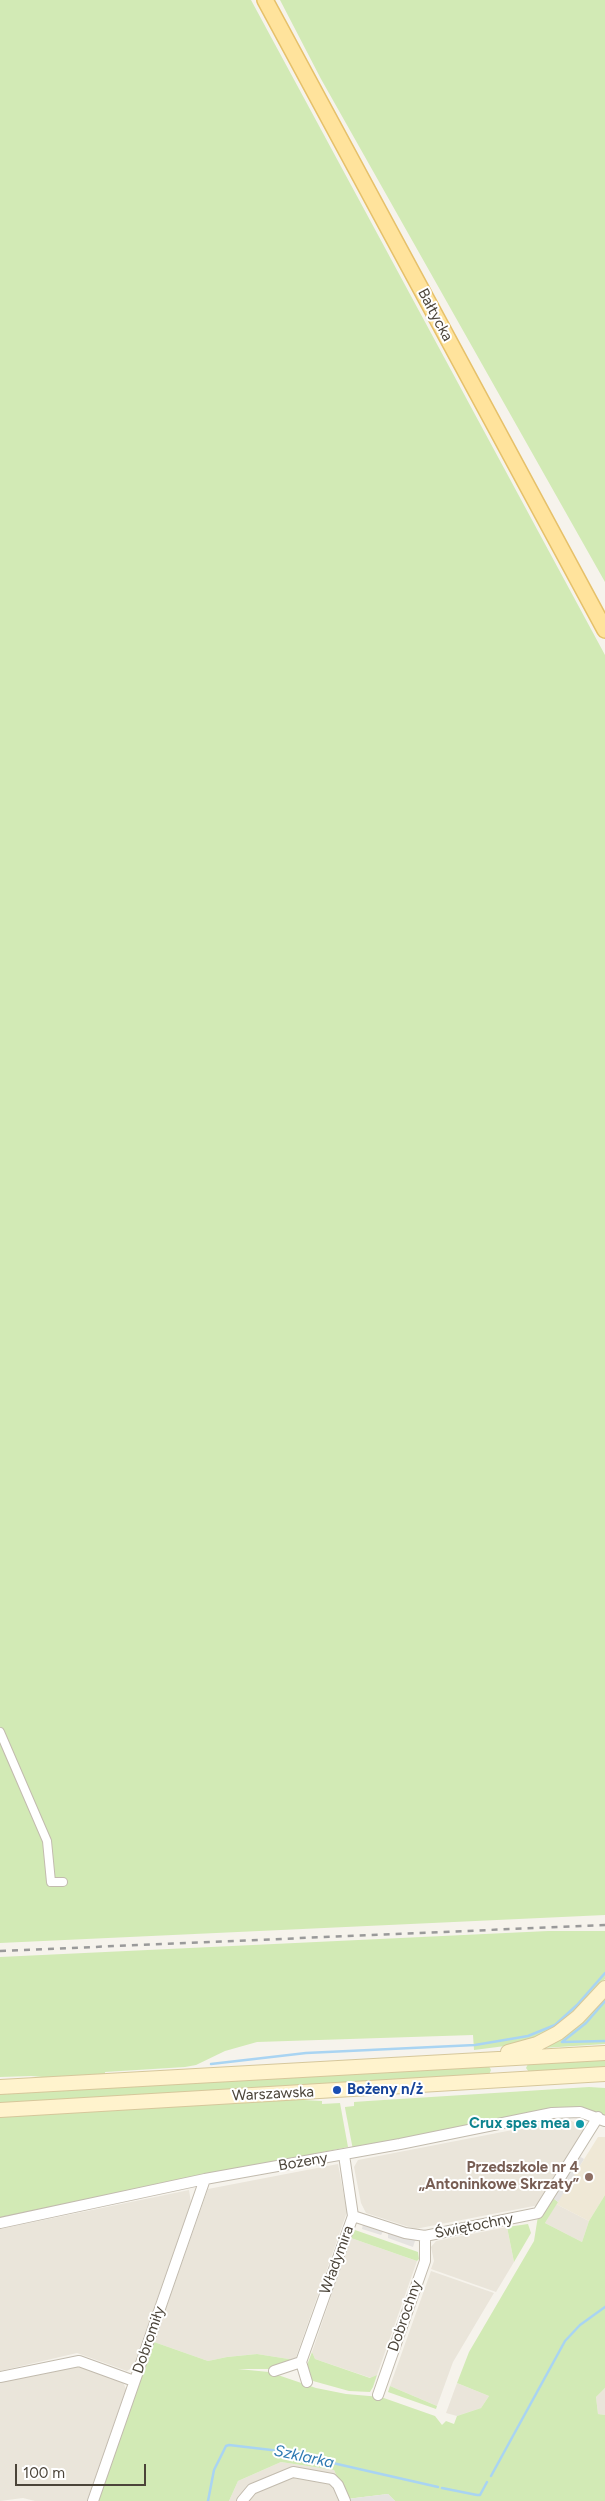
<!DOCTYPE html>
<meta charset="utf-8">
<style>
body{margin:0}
#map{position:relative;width:605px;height:2501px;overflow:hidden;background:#f6f3ec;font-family:Figtree,sans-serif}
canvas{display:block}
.scale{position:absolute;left:15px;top:2464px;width:131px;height:22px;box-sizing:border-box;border:2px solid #4b4439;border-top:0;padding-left:6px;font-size:15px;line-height:18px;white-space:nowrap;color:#4b4439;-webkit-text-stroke:4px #fff;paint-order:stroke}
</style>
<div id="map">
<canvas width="605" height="2501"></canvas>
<div class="scale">100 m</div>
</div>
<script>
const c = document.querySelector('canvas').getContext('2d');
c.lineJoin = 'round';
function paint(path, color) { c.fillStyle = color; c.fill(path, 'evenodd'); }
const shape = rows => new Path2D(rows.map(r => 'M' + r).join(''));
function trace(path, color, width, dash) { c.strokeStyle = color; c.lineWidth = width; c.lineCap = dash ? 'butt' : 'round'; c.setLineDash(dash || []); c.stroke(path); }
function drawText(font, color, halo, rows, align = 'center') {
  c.font = font + ' Figtree,sans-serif'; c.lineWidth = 4; c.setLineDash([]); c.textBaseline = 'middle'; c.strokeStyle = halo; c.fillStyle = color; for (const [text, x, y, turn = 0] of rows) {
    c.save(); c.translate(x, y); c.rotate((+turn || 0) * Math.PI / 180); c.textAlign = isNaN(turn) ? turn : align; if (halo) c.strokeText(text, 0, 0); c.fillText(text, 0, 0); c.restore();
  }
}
paint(shape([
 [564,2120,570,2120,586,2129,539,2205,415,2229,366,2213,361,2203,354,2167,358,2160],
 [338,2164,347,2212,295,2360,257,2354,227,2357,208,2361,154,2342,208,2189],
 [189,2190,191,2203,133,2367,127,2371,77,2353,0,2371,0,2229],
 [556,2204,589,2221,582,2242,545,2223],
 [507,2227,514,2262,496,2292,431,2269,434,2261,431,2247,436,2241],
 [351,2238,417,2261,377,2375,371,2378,315,2359,312,2352],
 [431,2271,494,2293,453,2362,437,2406,390,2386],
 [76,2365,123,2382,126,2389,87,2501,35,2501,23,2498,0,2501,0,2381],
 [457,2383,489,2396,481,2408,457,2416,446,2413],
 [605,2388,605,2415,598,2414,596,2397],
 [281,2462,334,2470,348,2501,229,2501,238,2481]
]), '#eae5da');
paint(shape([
 [598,2137,605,2137,605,2195,589,2221,556,2204]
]), '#efe8d6');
paint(shape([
 [0,0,251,0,605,655,605,1915,0,1943],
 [280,0,605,0,605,582,321,79],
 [548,1931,605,1931,605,1979,581,2007,549,2033,513,2045,474,2050,473,2035,257,2042,225,2051,196,2065,185,2067,105,2072,105,2076,65,2079,31,2076,0,2077,0,1957],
 [605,1995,605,2044,543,2048],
 [605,2059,605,2068,529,2072,526,2068,528,2064],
 [489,2066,491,2070,489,2075,0,2105,0,2092],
 [589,2087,605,2088,605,2115,582,2108,353,2150,345,2108,345,2107,354,2106,354,2102,368,2101],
 [285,2099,322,2101,322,2104,340,2103,348,2147,0,2218,0,2115],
 [605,2195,605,2388,596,2397,598,2414,605,2415,605,2501,395,2501,388,2494,347,2499,334,2470,281,2462,238,2481,229,2501,93,2501,154,2342,208,2361,227,2357,257,2354,295,2360,273,2369,238,2369,269,2372,316,2388,346,2394,381,2397,435,2416,442,2425,446,2421,454,2424,457,2416,481,2408,489,2396,457,2383,469,2352,534,2241,538,2216,553,2198,558,2202,545,2223,582,2242,589,2221],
 [528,2224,531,2233,514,2262,507,2227],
 [355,2230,418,2252,419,2259,417,2261,351,2238],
 [312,2352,315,2359,370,2378,377,2375,373,2387,370,2392,349,2391,313,2381,308,2375,307,2365],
 [390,2386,437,2406,436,2409,388,2392]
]), '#d2eab5');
paint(shape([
 [579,2156,584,2159,558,2202,553,2198],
 [363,2224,418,2240,415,2241,413,2247,388,2238,388,2232,384,2230,381,2235,362,2229],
 [388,2494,395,2501,348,2501,347,2499]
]), '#e5e3e0');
trace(shape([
 [605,2001,586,2023,562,2042,605,2041],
 [211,2064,306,2053,475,2045,528,2036,555,2025,577,2005,605,1973],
 [491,2476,565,2341,580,2325,605,2307],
 [442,2488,477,2495,480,2495,487,2482],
 [208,2501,214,2470,226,2446,229,2445,280,2451,438,2487]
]), '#a9d4f2', 2.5);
const pedestrian = shape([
 [0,1732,47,1841,51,1882,63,1882]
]);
const minor = shape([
 [353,2216,405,2233,425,2236,538,2213,598,2117],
 [0,2223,205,2179,400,2144,552,2113,580,2112,605,2121],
 [301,2362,353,2216,344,2155],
 [274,2371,301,2362,307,2382],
 [0,2377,79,2361,134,2381],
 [378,2395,425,2261,425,2236],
 [93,2501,205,2179],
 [242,2501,252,2489,293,2472,332,2479,338,2485,345,2501]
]);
const secondary = shape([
 [508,2052,537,2044,558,2033,578,2017,605,1988],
 [0,2087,605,2053],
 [0,2110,605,2074]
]);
const primary = shape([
 [265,0,605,630]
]);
trace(pedestrian, '#c2bbae', 10);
trace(minor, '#c2bbae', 12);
trace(secondary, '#d6c79b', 16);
trace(primary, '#e6c16a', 18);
trace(pedestrian, '#fff', 8);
trace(minor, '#fff', 10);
trace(secondary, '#fff3cd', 14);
trace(primary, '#ffe39c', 15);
trace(shape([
 [0,1951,605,1925]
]), '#9a9a9a', 2.5, [6, 6]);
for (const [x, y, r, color] of [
 [337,2090,5,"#1a4fb4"],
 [580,2124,5,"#0f9aa8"],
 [589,2177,5,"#8d6e63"]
]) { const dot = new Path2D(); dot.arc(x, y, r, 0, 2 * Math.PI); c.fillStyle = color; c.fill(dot); trace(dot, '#fff', 2); }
drawText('15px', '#4b4439', '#fff', [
 ["Bałtycka",435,315,62],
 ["Warszawska",273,2094,-3],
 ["Bożeny",303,2162,-10],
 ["Świętochny",474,2226,-11],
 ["Władymira",337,2260,-70],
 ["Dobrochny",405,2316,-71],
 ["Dobromiły",149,2340,-71]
]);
drawText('bold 15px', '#164399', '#fff', [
 ["Bożeny n/ż",347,2090]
], 'left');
drawText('bold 15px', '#0d838f', '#fff', [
 ["Crux spes mea",570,2124]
], 'right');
drawText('bold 15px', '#785e54', '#fff', [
 ["Przedszkole nr 4",579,2168],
 ["„Antoninkowe Skrzaty”",579,2185]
], 'right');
drawText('italic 16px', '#2e7ab2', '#fff', [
 ["Szklarka",304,2457,12]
]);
</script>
